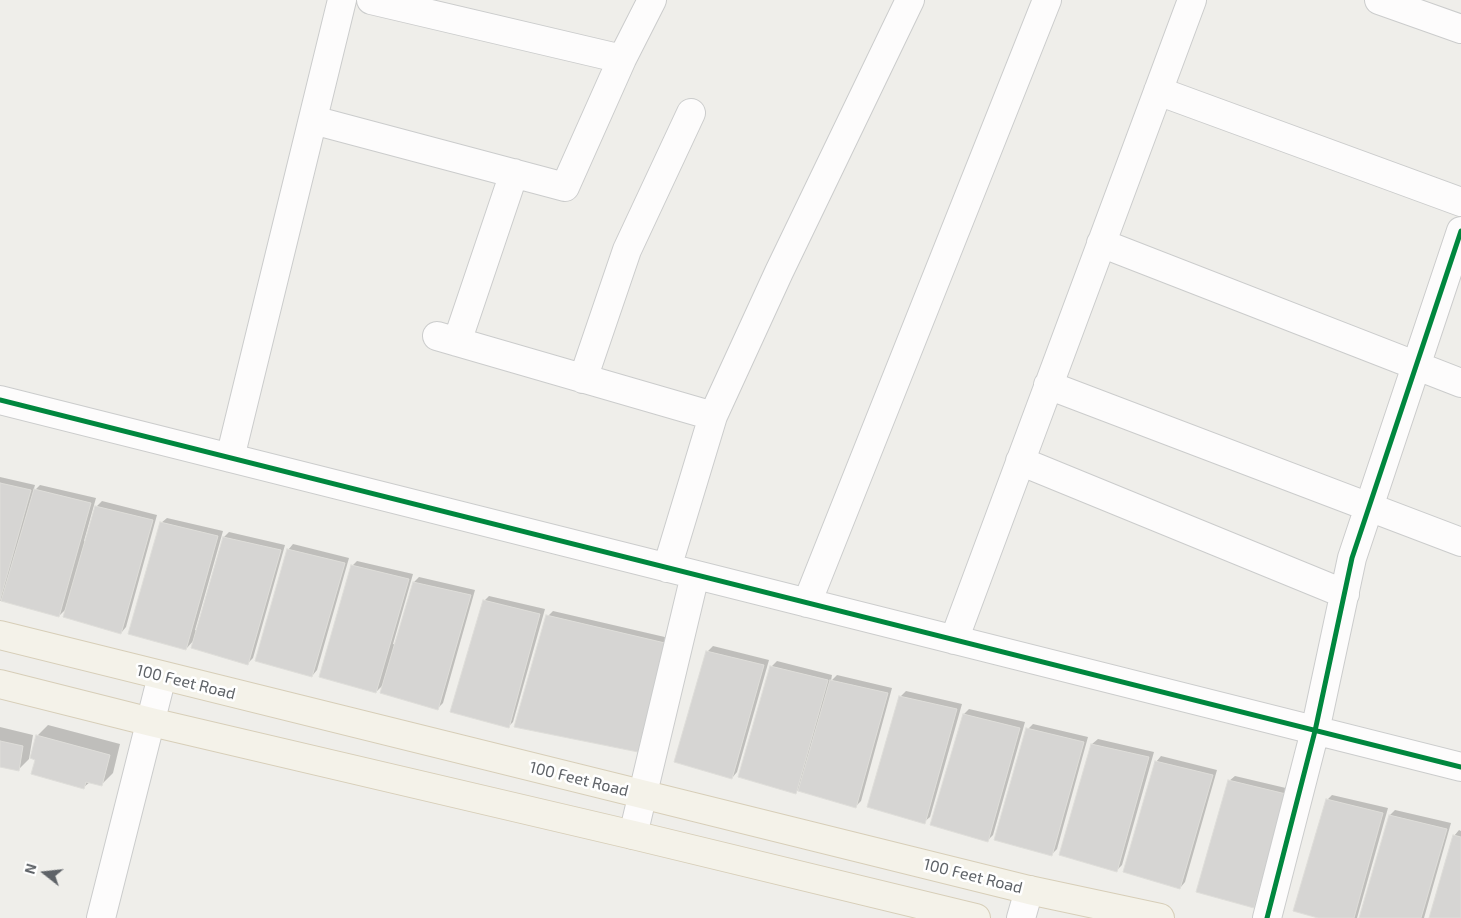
<!DOCTYPE html>
<style>
body{margin:0}
#map{position:relative;width:1461px;height:918px;overflow:hidden;background:#efeeea;font-family:"Exo 2",sans-serif}
canvas{display:block}
.north{position:absolute;left:20px;top:848px;width:50px;height:50px;-webkit-text-stroke:4px #fff;paint-order:stroke;rotate:286deg;font-size:14px;font-weight:700;line-height:20px;text-align:center;color:#5f6368}
.north::after{content:'';display:block;margin:auto;width:18px;height:22px;background:#5f6368;clip-path:polygon(50% 0,100% 100%,50% 72%,0 100%)}
</style>
<div id="map">
<canvas width="1461" height="918"></canvas>
<div class="north">N</div>
</div>
<script>
const c = document.querySelector('canvas').getContext('2d');
c.lineJoin = 'round';
function paint(path, color) { c.fillStyle = color; c.fill(path, 'evenodd'); }
const shape = rows => new Path2D(rows.map(r => 'M' + r).join(''));
function trace(path, color, width, dash) { c.strokeStyle = color; c.lineWidth = width; c.lineCap = dash ? 'butt' : 'round'; c.setLineDash(dash || []); c.stroke(path); }
function drawText(font, color, halo, rows, align = 'center') {
  c.font = font + ' "Exo 2",sans-serif'; c.lineWidth = 5; c.setLineDash([]); c.textBaseline = 'middle'; c.strokeStyle = halo; c.fillStyle = color; for (const [text, x, y, turn = 0] of rows) {
    c.save(); c.translate(x, y); c.rotate((+turn || 0) * Math.PI / 180); c.textAlign = isNaN(turn) ? turn : align; if (halo) c.strokeText(text, 0, 0); c.fillText(text, 0, 0); c.restore();
  }
}
paint(shape([
 [0,477,35,485,33,492,40,485,96,498,84,541,86,542,96,507,102,501,157,515,126,627,121,633,67,608,59,616,2,600,0,601],
 [167,518,223,531,195,630,197,631,224,537,229,532,285,545,253,658,248,663,194,640,186,649,161,523],
 [293,544,349,558,317,670,312,676,288,550],
 [357,561,413,574,393,644,396,645,414,582,419,577,475,590,443,703,438,708,384,684,376,692,352,566],
 [489,596,545,609,513,722,508,727,484,601],
 [553,611,669,638,643,746,637,751,548,616],
 [713,646,769,660,737,772,732,778,707,652],
 [777,661,832,675,831,681,837,675,892,688,861,801,856,806,798,790,795,793,771,667],
 [906,691,962,704,930,817,924,822,869,806,901,696],
 [969,709,1025,722,993,835,988,840,964,714],
 [1033,724,1088,737,1057,849,1051,855,1028,729],
 [48,725,120,744,113,773,102,784,90,782,84,787,37,759,37,736],
 [0,727,33,735,29,759,18,770,0,765],
 [1098,739,1154,752,1122,865,1117,870,1060,854,1092,744],
 [1161,756,1217,770,1185,882,1180,888,1156,762],
 [1235,776,1290,789,1258,902,1253,907,1229,781],
 [1332,795,1388,808,1357,918,1323,918,1327,800],
 [1395,810,1451,823,1424,918,1360,918,1390,815],
 [1459,830,1461,831,1461,918,1430,918,1454,836]
]), '#0003');
const building = shape([
 [0,483,31,490,0,600,0,483],
 [34,489,91,503,59,617,1,601,34,489],
 [95,506,153,520,121,634,63,617,95,506],
 [160,522,218,536,186,650,128,634,160,522],
 [223,537,281,550,248,665,191,648,223,537],
 [287,549,345,563,312,677,255,661,287,549],
 [351,565,409,579,376,693,319,677,351,565],
 [413,582,471,595,438,710,380,693,413,582],
 [483,600,540,614,509,728,450,712,483,600],
 [546,615,665,643,638,752,514,727,546,615],
 [706,651,764,665,732,779,674,762,706,651],
 [770,666,828,680,796,794,738,777,770,666],
 [830,680,888,693,856,808,798,791,830,680],
 [899,696,957,709,925,824,867,807,899,696],
 [963,714,1020,728,988,842,930,825,963,714],
 [1026,728,1084,742,1052,856,994,840,1026,728],
 [36,735,110,755,102,786,86,782,84,789,31,774,35,760,30,758,36,735],
 [0,741,23,746,19,771,0,767,0,741],
 [1091,744,1149,757,1117,872,1059,855,1091,744],
 [1155,761,1213,775,1180,889,1123,872,1155,761],
 [1228,780,1286,794,1254,908,1196,892,1228,780],
 [1326,799,1383,813,1354,918,1318,918,1293,911,1326,799],
 [1389,815,1447,829,1421,918,1359,918,1389,815],
 [1453,835,1461,837,1461,918,1429,918,1453,835]
]);
paint(building, '#d6d5d3');
trace(building, '#deddd9', 1);
const minor = shape([
 [371,0,622,59],
 [1379,0,1461,29],
 [1158,91,1461,202],
 [313,120,565,187,622,59,652,0],
 [1101,243,1461,383],
 [437,336,713,416],
 [457,342,514,173],
 [583,379,627,250,691,113],
 [1048,385,1461,542],
 [0,400,1461,767],
 [230,458,342,0],
 [1020,461,1345,594],
 [667,568,713,416,779,272,910,0],
 [807,603,1047,0],
 [954,640,1192,0],
 [633,835,695,575],
 [101,918,162,676],
 [1021,918,1029,890],
 [1267,918,1315,731,1352,558,1461,231]
]);
const major = shape([
 [0,635,1029,890,1160,918],
 [0,684,151,722,633,835,976,918]
]);
trace(minor, '#cbcccc', 30);
trace(major, '#d7ceb8', 30);
trace(minor, '#fdfcfc', 28);
trace(major, '#f4f2e9', 28);
trace(shape([
 [0,400,1461,767],
 [1267,918,1315,731,1352,558,1461,231]
]), '#00873e', 5);
drawText('16px', '#5f6368', '#fff', [
 ["100 Feet Road",186,682,14],
 ["100 Feet Road",579,779,14],
 ["100 Feet Road",973,876,14]
]);
</script>
